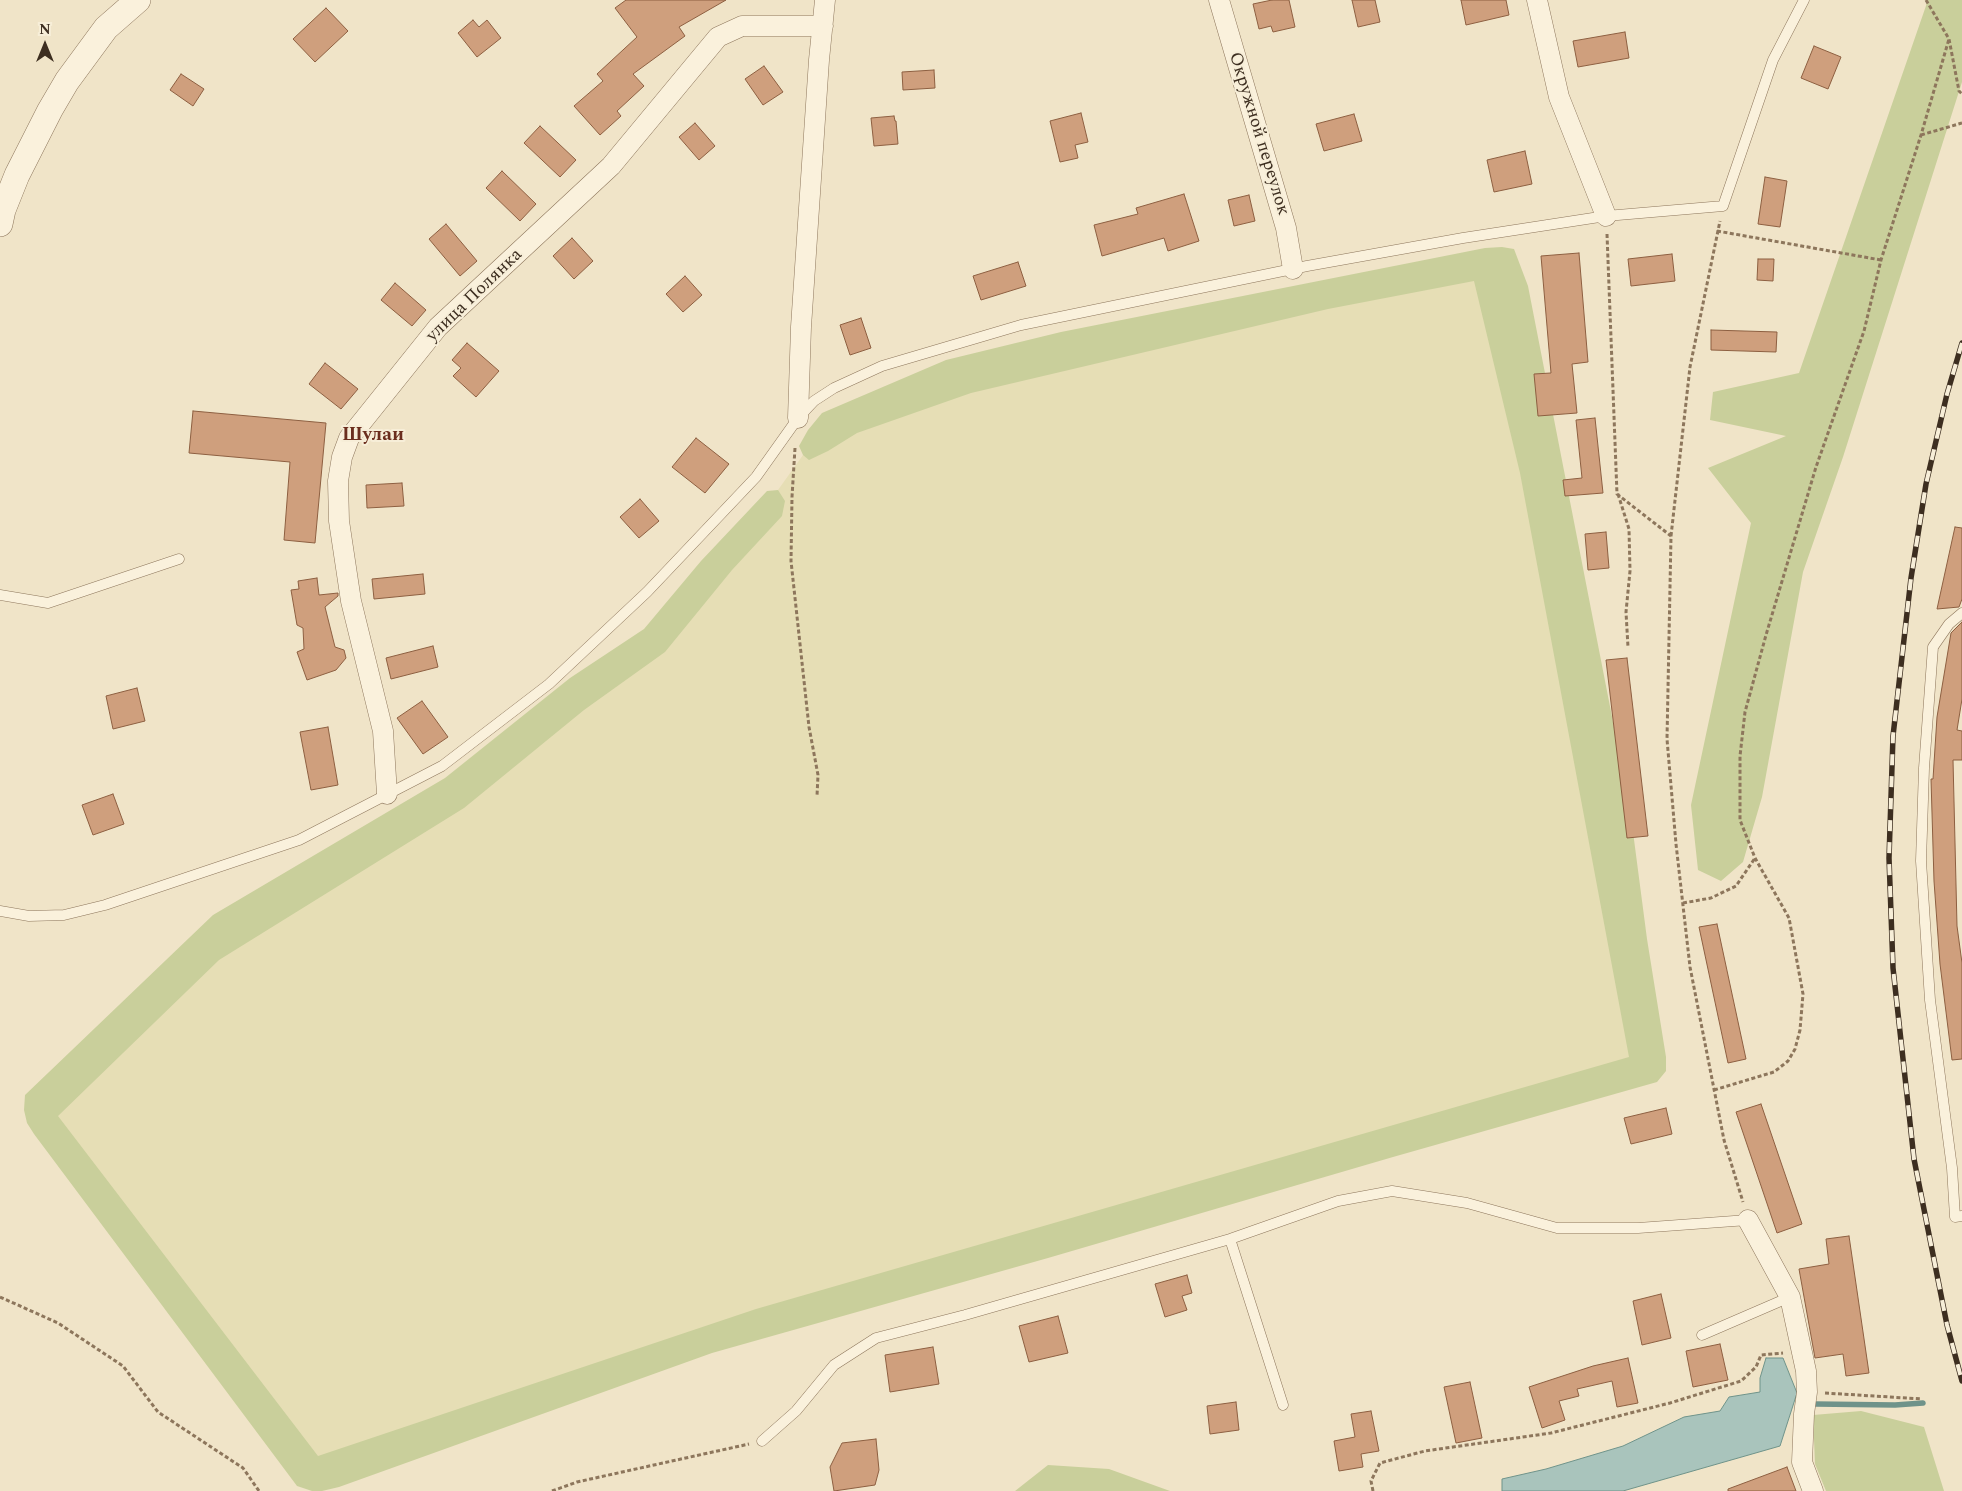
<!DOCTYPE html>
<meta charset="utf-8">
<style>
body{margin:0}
#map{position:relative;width:1962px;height:1491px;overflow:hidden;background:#f0e4c8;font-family:Spectral,serif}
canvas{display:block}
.north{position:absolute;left:20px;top:20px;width:50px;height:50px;-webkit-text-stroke:4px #f7eed8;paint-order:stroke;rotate:0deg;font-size:14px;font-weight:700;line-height:20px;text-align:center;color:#3d2e20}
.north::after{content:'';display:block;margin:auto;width:18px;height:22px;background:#3d2e20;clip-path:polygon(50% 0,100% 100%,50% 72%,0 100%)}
</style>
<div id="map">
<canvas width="1962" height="1491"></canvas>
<div class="north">N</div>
</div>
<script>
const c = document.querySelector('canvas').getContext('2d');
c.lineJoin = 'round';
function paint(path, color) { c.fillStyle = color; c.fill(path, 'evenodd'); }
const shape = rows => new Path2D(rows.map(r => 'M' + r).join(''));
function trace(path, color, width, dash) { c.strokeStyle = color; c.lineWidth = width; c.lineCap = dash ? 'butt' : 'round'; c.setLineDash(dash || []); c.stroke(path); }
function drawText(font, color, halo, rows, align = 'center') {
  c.font = font + ' Spectral,serif'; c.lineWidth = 4; c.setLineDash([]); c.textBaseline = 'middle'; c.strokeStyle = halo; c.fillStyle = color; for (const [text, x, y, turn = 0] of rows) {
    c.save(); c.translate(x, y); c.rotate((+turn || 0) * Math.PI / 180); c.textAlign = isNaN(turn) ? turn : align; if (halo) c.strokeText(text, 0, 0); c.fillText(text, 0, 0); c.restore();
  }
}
paint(shape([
 [1484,263,1649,1070,757,1323,310,1476,35,1111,194,954,647,642,768,504,803,455,837,424]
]), '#e6deb5');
paint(shape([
 [1928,0,1962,0,1962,82,1843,457,1803,572,1762,797,1743,862,1721,881,1698,870,1691,805,1751,523,1708,468,1786,436,1710,420,1713,392,1799,373],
 [1502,247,1514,249,1528,286,1630,809,1647,939,1666,1057,1666,1071,1657,1082,1393,1157,1048,1258,712,1353,339,1487,322,1491,312,1491,297,1486,34,1134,27,1123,24,1110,25,1095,213,915,445,778,570,678,644,629,701,561,767,491,778,490,785,501,782,516,732,570,665,652,584,710,464,808,219,960,58,1116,318,1456,756,1309,1629,1057,1520,473,1474,281,1328,309,971,393,857,433,828,451,809,460,803,455,799,446,808,430,822,413,946,360,1061,332,1485,248],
 [1861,1411,1924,1427,1944,1491,1826,1491,1815,1464,1813,1415],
 [1048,1465,1109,1469,1170,1491,1015,1491]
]), '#c9cf9b');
const water = shape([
 [1766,1358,1783,1358,1797,1393,1780,1446,1623,1491,1502,1491,1502,1479,1546,1469,1623,1446,1684,1417,1720,1411,1729,1397,1760,1392,1760,1378,1766,1358]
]);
paint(water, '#a9c4bc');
trace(water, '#6f938a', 1);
trace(shape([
 [1815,1404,1895,1405,1923,1403]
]), '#6f938a', 5.5);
const building = shape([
 [626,0,726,0,679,27,685,36,633,74,644,86,617,111,621,116,600,135,574,106,603,81,597,74,637,37,615,8,626,0],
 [1272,0,1289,0,1295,27,1273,32,1271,26,1259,29,1253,4,1272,0],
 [1352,0,1375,0,1380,22,1358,27,1352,0],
 [1461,0,1506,0,1509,15,1466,25,1461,0],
 [326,8,348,31,315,62,293,39,326,8],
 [473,20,479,27,487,20,501,38,477,57,458,33,473,20],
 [1625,32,1629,58,1578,67,1573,41,1625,32],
 [1814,46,1841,57,1828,89,1801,78,1814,46],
 [764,66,783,92,763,105,745,79,764,66],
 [934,70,935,88,903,90,902,72,934,70],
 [181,74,204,89,193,106,170,90,181,74],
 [1081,113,1088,142,1075,145,1078,158,1060,162,1050,121,1081,113],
 [1354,114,1362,141,1324,151,1316,124,1354,114],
 [894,116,895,121,896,121,898,144,874,146,871,118,894,116],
 [695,123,715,146,699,160,679,137,695,123],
 [540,126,576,160,560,177,524,143,540,126],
 [1525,151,1532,184,1494,192,1487,160,1525,151],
 [502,171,536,204,520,221,486,188,502,171],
 [1765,177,1787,181,1780,227,1758,224,1765,177],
 [1184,194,1199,241,1168,251,1164,238,1102,256,1094,225,1138,214,1136,208,1184,194],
 [1249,195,1255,221,1234,226,1228,200,1249,195],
 [446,224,477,261,460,276,429,239,446,224],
 [572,238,593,261,574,279,553,256,572,238],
 [1579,253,1588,362,1572,364,1577,413,1538,416,1534,374,1551,373,1541,256,1579,253],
 [1672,254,1675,281,1631,286,1628,259,1672,254],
 [1758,259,1774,259,1773,281,1757,280,1758,259],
 [1018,262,1026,286,981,300,973,276,1018,262],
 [685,276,702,295,683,312,666,294,685,276],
 [395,283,426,310,412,326,381,300,395,283],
 [861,318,871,348,850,355,840,325,861,318],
 [1711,330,1777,332,1776,352,1711,350,1711,330],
 [467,343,499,371,476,397,453,376,461,368,452,360,467,343],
 [325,363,358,389,341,409,309,384,325,363],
 [193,411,326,423,315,543,284,540,290,462,189,453,193,411],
 [1595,418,1603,493,1565,496,1563,480,1582,478,1576,420,1595,418],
 [696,438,729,464,705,493,672,467,696,438],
 [402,483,404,506,367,508,366,485,402,483],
 [640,499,659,521,639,538,620,517,640,499],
 [1955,527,1962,528,1962,599,1959,607,1937,609,1955,527],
 [1606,532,1609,568,1588,570,1585,534,1606,532],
 [423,574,425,594,374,599,372,579,423,574],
 [317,578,319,595,338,593,338,596,325,607,335,647,344,650,346,658,336,670,307,680,297,652,304,649,303,628,297,625,291,590,299,589,298,581,317,578],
 [1962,622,1962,699,1957,730,1962,731,1962,760,1953,760,1957,926,1962,963,1962,1059,1952,1060,1940,964,1934,881,1931,779,1933,779,1937,717,1951,633,1962,622],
 [433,646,438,667,391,679,386,658,433,646],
 [1627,658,1648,836,1627,838,1606,660,1627,658],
 [137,688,145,721,113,729,106,696,137,688],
 [422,701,448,737,423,754,397,718,422,701],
 [328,727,338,785,311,790,300,732,328,727],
 [113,794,124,824,93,835,82,805,113,794],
 [1717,924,1746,1059,1728,1063,1699,927,1717,924],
 [1761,1104,1802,1224,1777,1233,1736,1112,1761,1104],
 [1666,1108,1672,1134,1631,1144,1624,1118,1666,1108],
 [1849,1236,1869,1373,1846,1376,1843,1354,1815,1358,1799,1269,1829,1264,1826,1239,1849,1236],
 [1187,1275,1192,1293,1182,1296,1187,1310,1165,1317,1155,1284,1187,1275],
 [1661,1294,1671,1338,1642,1345,1633,1301,1661,1294],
 [1058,1316,1068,1353,1029,1362,1019,1326,1058,1316],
 [1720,1344,1728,1380,1693,1387,1686,1351,1720,1344],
 [933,1347,939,1384,890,1392,885,1355,933,1347],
 [1628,1358,1638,1403,1617,1407,1612,1381,1577,1389,1579,1396,1559,1401,1565,1420,1542,1428,1529,1387,1593,1366,1628,1358],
 [1470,1382,1482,1438,1456,1443,1444,1387,1470,1382],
 [1236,1402,1239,1430,1210,1434,1207,1406,1236,1402],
 [1371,1411,1379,1451,1361,1454,1363,1467,1339,1471,1334,1441,1355,1437,1351,1414,1371,1411],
 [876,1439,879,1470,875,1485,834,1491,830,1467,842,1443,876,1439],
 [1787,1467,1796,1491,1728,1491,1728,1489,1787,1467]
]);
paint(building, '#cf9f7d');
trace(building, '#8d5f41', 1);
const service = shape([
 [0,595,48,603,179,559],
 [1962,613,1949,624,1933,647,1924,768,1921,861,1930,1000,1952,1168,1955,1217,1962,1216],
 [0,911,29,916,64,915,105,905,299,840,442,766,549,684,647,592,756,477,798,418,814,401,834,388,882,366,1021,325,1307,266,1463,238,1606,216,1723,206,1773,60,1804,0],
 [1230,1239,1283,1405],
 [1702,1335,1790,1297],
 [762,1441,796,1411,834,1365,876,1338,965,1315,1230,1239,1338,1201,1392,1191,1467,1203,1557,1228,1638,1228,1748,1220]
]);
const minor = shape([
 [1219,0,1286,228,1293,269],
 [1537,0,1559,97,1606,216],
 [798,418,801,327,819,60,825,0],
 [387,794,383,731,351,601,339,521,338,481,342,457,349,438,438,327,611,166,718,37,742,26,823,26],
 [1748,1220,1790,1297,1806,1371,1807,1392,1804,1414,1802,1462,1813,1491]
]);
const tertiary = shape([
 [0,224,3,210,17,175,50,110,67,81,106,28,138,0]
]);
trace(service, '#8d765c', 11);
trace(minor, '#8d765c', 21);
trace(tertiary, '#8d765c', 26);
trace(shape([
 [1926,0,1949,39,1959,91,1962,94],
 [1921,135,1962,123],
 [1717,231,1881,260],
 [1607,234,1617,494,1671,536,1667,739,1676,844,1690,967,1724,1140,1743,1202],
 [795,448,792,497,791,561,809,727,818,775,817,796],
 [1618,494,1629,529,1630,571,1626,612,1628,647],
 [1671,536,1690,367,1720,221],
 [1683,903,1711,898,1736,886,1755,858],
 [1714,1090,1774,1072,1788,1061,1795,1049,1800,1030,1803,994,1789,918,1755,858,1740,820,1740,756,1745,712,1766,635,1816,467,1864,331,1881,260,1921,135,1949,39],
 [0,1297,58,1323,123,1366,158,1412,243,1468,259,1491],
 [1825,1393,1922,1399],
 [552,1491,577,1482,749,1444],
 [1373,1491,1371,1481,1380,1463,1425,1451,1551,1433,1670,1403,1741,1381,1756,1367,1761,1355,1783,1353]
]), '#8d765c', 3, [4, 2.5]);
trace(service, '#faf1dc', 10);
trace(minor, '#faf1dc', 20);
trace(tertiary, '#faf1dc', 25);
const rail = shape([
 [1962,343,1947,394,1926,484,1911,578,1893,736,1889,858,1893,968,1914,1159,1947,1325,1962,1381]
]);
trace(rail, '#3d2e20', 5.5);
trace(rail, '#f7eed8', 4, [11]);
drawText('18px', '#3d2e20', '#f7eed8', [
 ["Окружной переулок",1258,134,73],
 ["улица Полянка",475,296,-44]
]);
drawText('bold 19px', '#6b2e1e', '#f7eed8', [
 ["Шулаи",373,436]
]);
</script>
